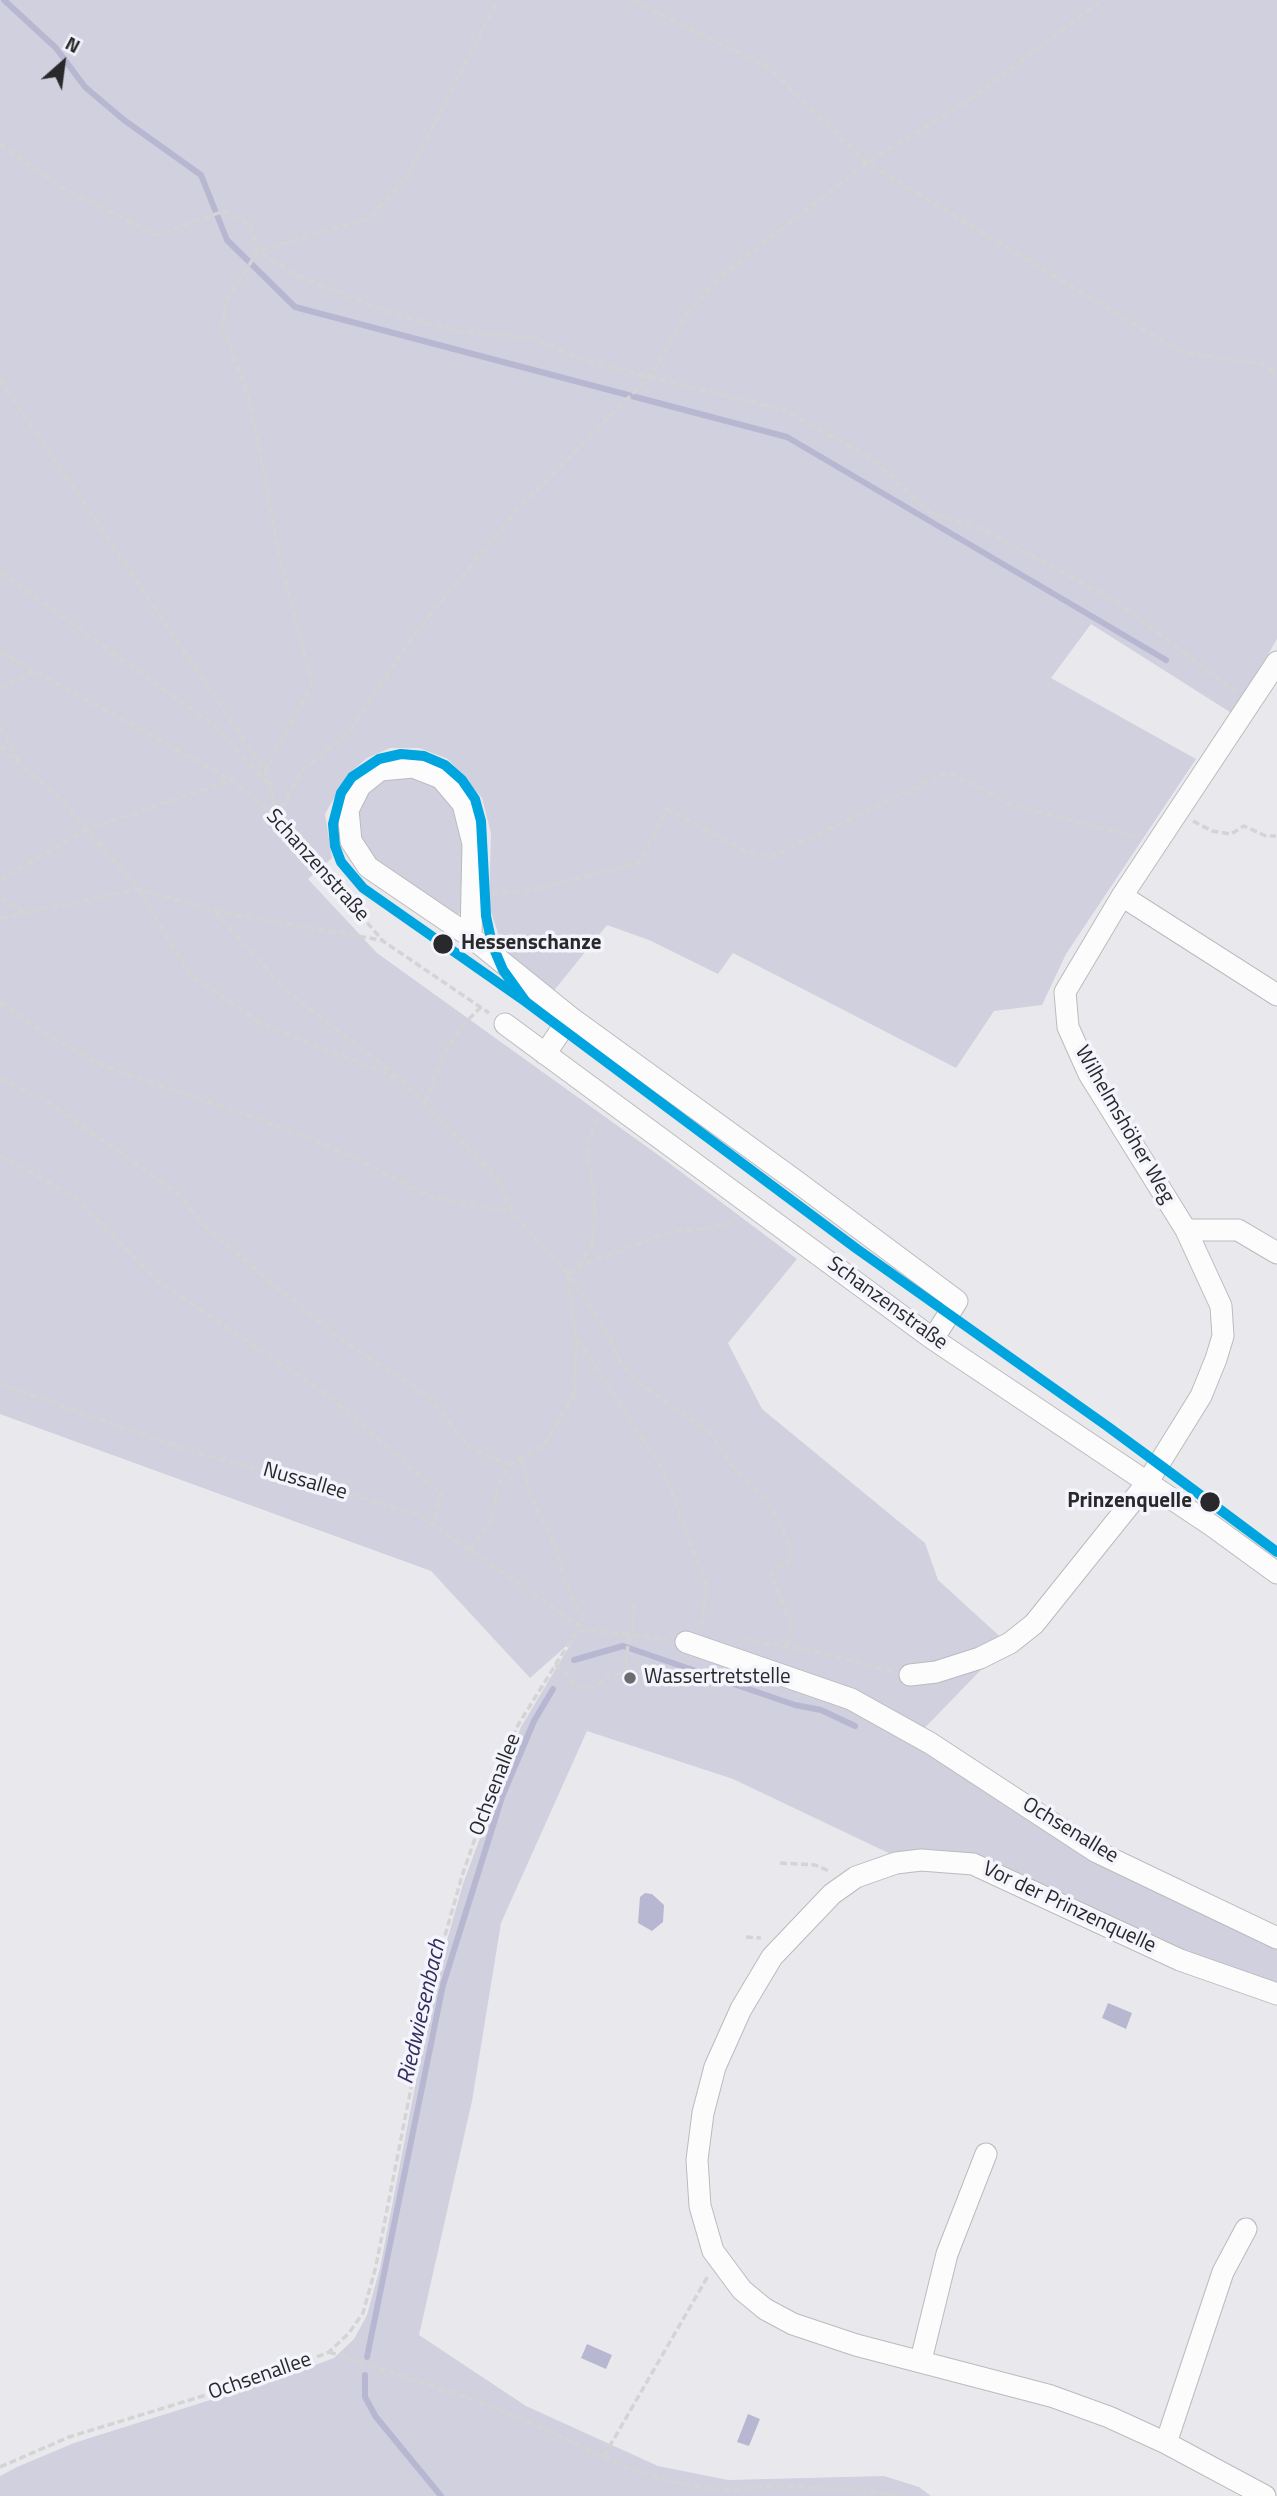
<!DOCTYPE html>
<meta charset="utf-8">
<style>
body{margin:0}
#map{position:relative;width:1277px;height:2496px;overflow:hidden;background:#e9e9ed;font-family:"Titillium Web",sans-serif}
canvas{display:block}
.north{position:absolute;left:28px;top:28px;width:70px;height:70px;-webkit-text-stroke:5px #f4f4fc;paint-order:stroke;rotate:28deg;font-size:19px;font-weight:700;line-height:28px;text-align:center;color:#29292c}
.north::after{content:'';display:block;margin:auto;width:24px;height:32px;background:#29292c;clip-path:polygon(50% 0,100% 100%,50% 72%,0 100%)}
</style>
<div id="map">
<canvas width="1277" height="2496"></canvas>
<div class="north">N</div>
</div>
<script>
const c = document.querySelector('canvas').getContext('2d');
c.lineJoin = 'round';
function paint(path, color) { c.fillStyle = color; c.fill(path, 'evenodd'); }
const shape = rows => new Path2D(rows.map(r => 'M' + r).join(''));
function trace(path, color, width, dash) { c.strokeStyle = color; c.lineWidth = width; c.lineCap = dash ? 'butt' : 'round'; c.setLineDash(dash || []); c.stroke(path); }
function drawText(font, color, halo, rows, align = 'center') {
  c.font = font + ' "Titillium Web",sans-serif'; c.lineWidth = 7; c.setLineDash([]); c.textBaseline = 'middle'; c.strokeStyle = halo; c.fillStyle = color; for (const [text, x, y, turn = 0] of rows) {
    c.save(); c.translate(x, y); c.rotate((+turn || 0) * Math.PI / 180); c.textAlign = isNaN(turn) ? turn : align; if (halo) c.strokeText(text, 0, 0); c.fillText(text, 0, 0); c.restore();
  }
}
paint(shape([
 [0,0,1277,0,1277,639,1233,714,1091,624,1051,678,1196,759,1066,954,1042,1005,994,1011,956,1068,733,953,718,974,649,940,607,925,552,993,516,969,501,942,489,906,491,833,482,798,448,759,419,748,390,748,367,758,347,775,325,814,332,858,308,879,377,953,661,1157,797,1259,728,1343,762,1409,925,1543,938,1580,1007,1643,914,1739,1277,1944,1277,1987,1184,1955,1022,1878,897,1857,733,1779,587,1731,501,1923,472,2101,419,2335,526,2406,658,2466,728,2480,884,2476,919,2487,931,2496,0,2496,0,2476,17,2467,74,2443,280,2378,334,2358,354,2339,367,2315,380,2268,435,1983,463,1884,521,1727,573,1640,530,1678,431,1571,0,1414],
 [413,773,436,783,457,806,467,845,465,911,453,917,370,859,355,832,356,814,367,791,385,776]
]), '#d0d0df');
paint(shape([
 [645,1893,652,1894,664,1905,663,1922,652,1931,638,1923,640,1897],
 [1108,2003,1132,2013,1126,2029,1102,2018],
 [587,2344,612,2355,606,2369,581,2358],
 [748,2414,760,2419,749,2446,737,2442]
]), '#b8b7d2');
trace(shape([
 [4,0,56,48,85,87,124,120,201,175,227,240,295,307,787,437,1166,660],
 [574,1660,623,1646,795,1705,821,1710,855,1726],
 [367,2357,443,1985,502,1797,534,1721,553,1689],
 [365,2375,365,2397,376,2417,441,2496]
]), '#b8b7d2', 6);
const minor = shape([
 [1122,896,1277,995],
 [471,937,473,844,463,804,441,778,413,767,380,770,360,786,348,810,351,841,368,867,471,937,570,1017],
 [505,1024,933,1339,1211,1525,1277,1573],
 [545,1054,570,1017,796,1181,957,1301,933,1339],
 [1186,1230,1238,1230,1277,1253],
 [686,1642,851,1699,930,1743,1095,1851,1277,1938],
 [910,1675,936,1672,980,1658,1010,1643,1034,1624,1147,1483,1201,1396,1216,1359,1223,1336,1221,1306,1186,1230,1089,1074,1068,1027,1065,992,1122,896,1277,662],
 [921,2360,947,2254,986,2154],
 [1166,2443,1223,2272,1246,2229],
 [1265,2496,1166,2443,1109,2417,1051,2396,856,2345,793,2324,765,2309,742,2290,713,2251,700,2206,697,2160,703,2113,715,2067,741,2009,772,1957,832,1894,856,1877,896,1863,921,1860,973,1864,1180,1960,1277,1994]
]);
trace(minor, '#bbbbbe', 23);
trace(shape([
 [632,0,769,68,867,163,1181,352,1261,364,1277,374],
 [0,144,64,189,157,235,224,211,249,223,258,251,300,277,388,312,463,332,532,338,585,361,784,410,871,458,932,514,983,529,1117,602,1236,692],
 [0,379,265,771,271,786,275,815],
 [0,572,212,724,267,782],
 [0,652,232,780,276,817,383,941,489,1013],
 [0,689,35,671],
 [0,728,21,763],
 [0,746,59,798,139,889,189,974,262,1024,397,1078],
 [265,771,312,684,280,559,249,398,223,327,226,301,258,251,370,218,408,175,498,0],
 [276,817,302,771,347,734,416,632,518,509,650,376,686,315,721,276,867,163,972,98,1102,0],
 [1193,821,1212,831,1231,834,1244,826,1266,836,1276,836],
 [0,880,87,829,232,780],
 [492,894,527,891,640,862,667,809,745,851,771,857,948,772,1012,805,1136,837],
 [0,898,25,912],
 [214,911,288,992,402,1080,498,1179,512,1212,568,1274,606,1331,620,1361,636,1381,712,1434,732,1466,768,1502,790,1544,793,1557,771,1574,792,1625,787,1646],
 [0,918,139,889,214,911,381,940],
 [0,1002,44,1033,106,1067,276,1125,350,1156,433,1198,512,1212],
 [0,1078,48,1102,176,1192,206,1227,269,1281,342,1340,428,1396,470,1448,509,1465],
 [425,1102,444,1054,461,1027,481,1007],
 [0,1156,72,1195,157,1280,331,1398,441,1494,433,1524],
 [579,1266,593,1242,595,1208,587,1145,599,1115],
 [568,1274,579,1266,670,1232,712,1228,729,1223,736,1216],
 [568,1277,576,1337,663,1469,707,1587,701,1625],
 [0,1384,184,1449,416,1513,586,1630],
 [521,1458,532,1498,558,1553,565,1582,582,1618,581,1626],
 [470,1550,491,1521,498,1487,509,1465,544,1445,575,1393,576,1339],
 [633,1633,634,1602],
 [742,1639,819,1652,892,1671],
 [555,1665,567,1673,572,1682,593,1689,610,1675,625,1674,629,1633],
 [780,1863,815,1865,829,1871],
 [746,1937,761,1938],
 [329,2352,466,2397,525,2420,627,2468,669,2481,717,2490,781,2486,873,2491,896,2496],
 [604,2456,708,2276],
 [0,2467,69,2437,278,2373,329,2352,349,2333,363,2313,376,2266,432,1981,462,1876,498,1772,518,1725,574,1635,586,1630,667,1639]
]), '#d4d4d4', 3.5, [7, 3.5]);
trace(minor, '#fcfcfc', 21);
trace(shape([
 [401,754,424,756,445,765,462,780,475,799,481,821,486,916,492,944,503,970,526,1002,363,888,341,862,335,846,333,824,341,793,352,777,379,759,401,754],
 [526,1002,857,1249],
 [526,1002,857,1249],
 [857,1249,1107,1426],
 [857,1249,1107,1426],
 [1107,1426,1159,1464,1277,1552,1107,1426]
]), '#00a5df', 10);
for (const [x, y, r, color] of [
 [443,944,11,"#29292c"],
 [1210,1502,11,"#29292c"],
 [630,1678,7,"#6c6c70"]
]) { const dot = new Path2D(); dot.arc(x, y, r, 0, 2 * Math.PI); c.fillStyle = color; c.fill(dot); trace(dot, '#f4f4fc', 2.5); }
drawText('21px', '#29292c', '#f4f4fc', [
 ["Schanzenstraße",317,866,48],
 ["Wilhelmshöher Weg",1124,1125,60],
 ["Schanzenstraße",887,1304,36],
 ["Nussallee",305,1482,16],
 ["Ochsenallee",496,1785,-69],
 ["Ochsenallee",1070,1831,31],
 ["Vor der Prinzenquelle",1069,1908,25],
 ["Ochsenallee",260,2377,-19]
]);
drawText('bold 21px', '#29292c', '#f4f4fc', [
 ["Hessenschanze",461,944],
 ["Prinzenquelle",1192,1502,"right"]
], 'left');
drawText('21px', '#29292c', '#f4f4fc', [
 ["Wassertretstelle",644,1678]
], 'left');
drawText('italic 23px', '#332c5d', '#f4f4fc', [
 ["Riedwiesenbach",423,2012,-77]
]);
</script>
